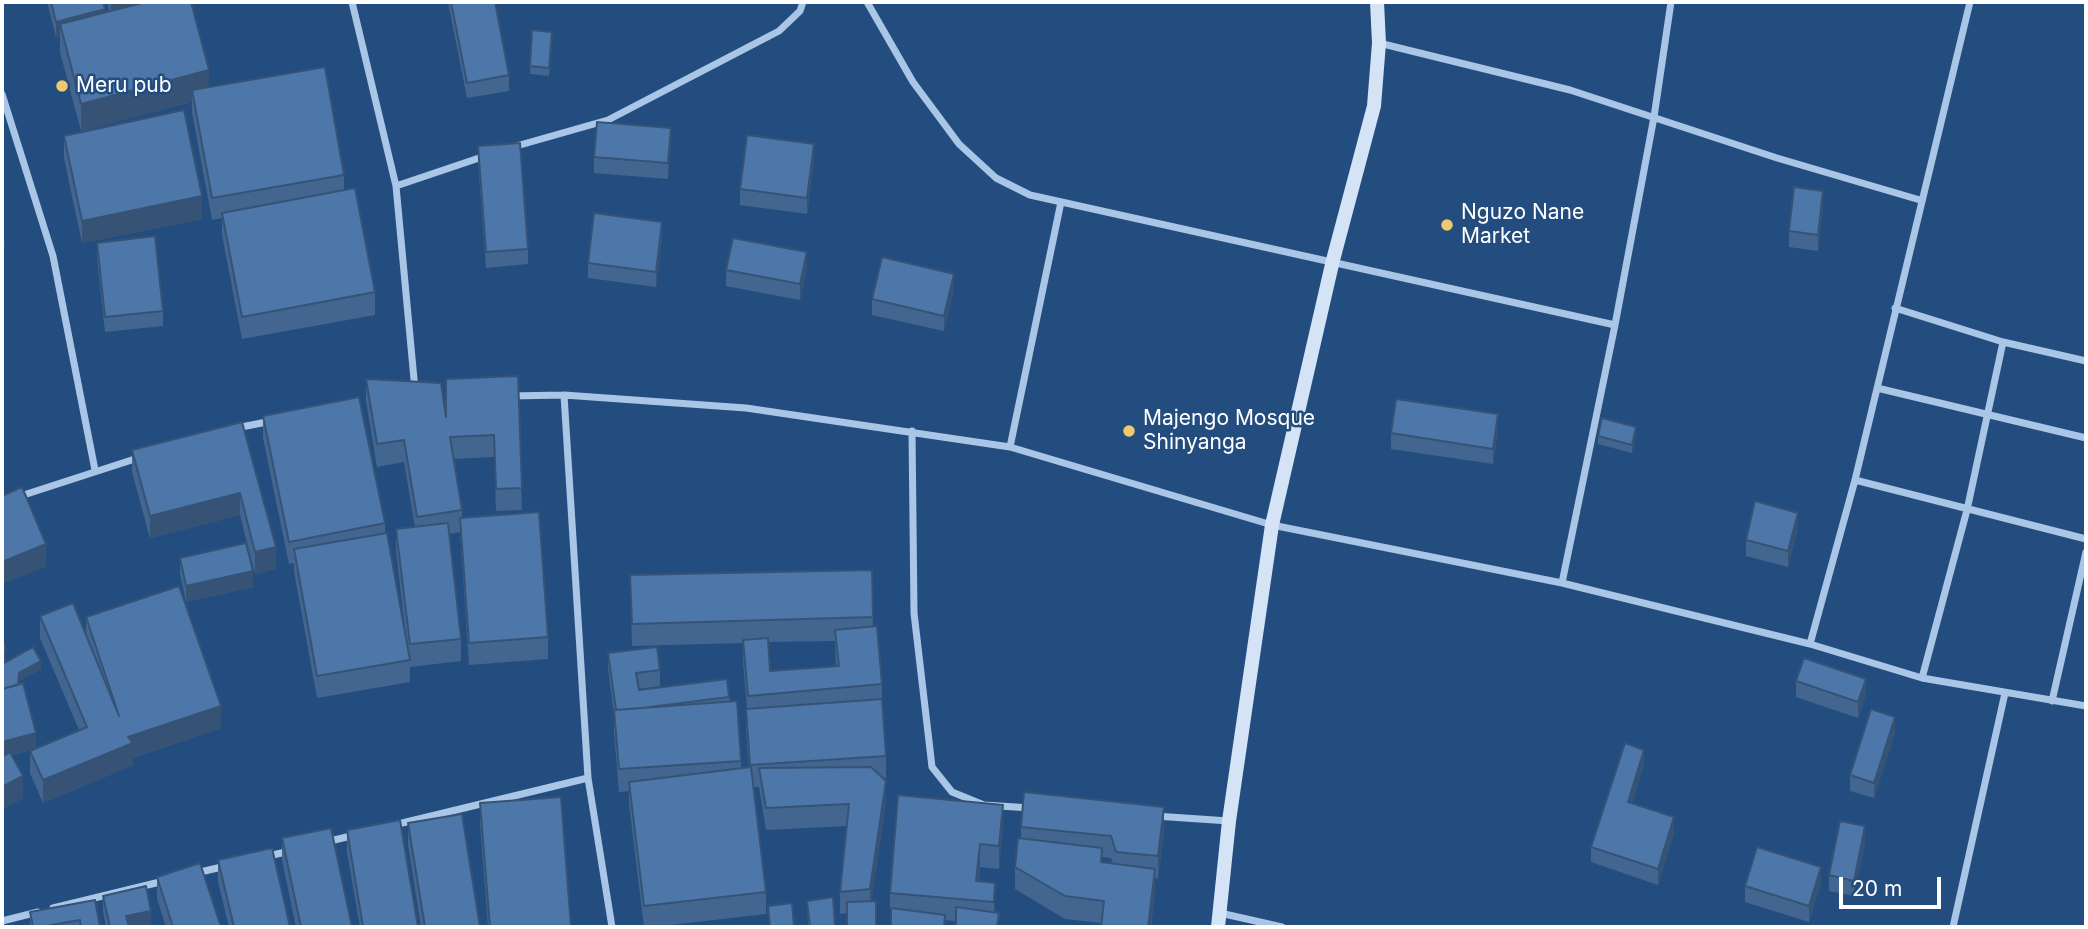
<!DOCTYPE html>
<style>
body{margin:0}
#map{position:relative;width:2088px;height:929px;overflow:hidden;background:#244d7f;font-family:Inter,sans-serif}
canvas{display:block}
.frame{position:absolute;inset:0;border:4px solid #fff;pointer-events:none}
.scale{position:absolute;left:1839px;top:877px;width:102px;height:32px;box-sizing:border-box;border:4px solid #fff;border-top:0;padding-left:9px;font-size:21px;line-height:24px;white-space:nowrap;color:#fff;-webkit-text-stroke:5px #244d7f;paint-order:stroke}
</style>
<div id="map">
<canvas width="2088" height="929"></canvas>
<div class="frame"></div>
<div class="scale">20 m</div>
</div>
<script>
const c = document.querySelector('canvas').getContext('2d');
c.lineJoin = 'round';
const shape = rows => new Path2D(rows.map(r => 'M' + r).join(''));
function trace(path, color, width, dash) { c.strokeStyle = color; c.lineWidth = width; c.lineCap = dash ? 'butt' : 'round'; c.setLineDash(dash || []); c.stroke(path); }
function paint(path, color) { c.fillStyle = color; c.fill(path, 'evenodd'); }
function drawText(font, color, halo, rows, align = 'center') {
  c.font = font + ' Inter,sans-serif'; c.lineWidth = 5; c.setLineDash([]); c.textBaseline = 'middle'; c.strokeStyle = halo; c.fillStyle = color; for (const [text, x, y, turn = 0] of rows) {
    c.save(); c.translate(x, y); c.rotate((+turn || 0) * Math.PI / 180); c.textAlign = isNaN(turn) ? turn : align; if (halo) c.strokeText(text, 0, 0); c.fillText(text, 0, 0); c.restore();
  }
}
trace(shape([
 [352,2,396,186,415,390],
 [867,2,913,82,959,144,996,178,1030,195,1615,325],
 [1379,43,1570,90,1777,158,1920,200],
 [2,94,53,256,95,470],
 [513,147,608,120,779,31,800,11,803,2],
 [396,186,485,156],
 [1895,308,2003,342,2086,361],
 [1877,388,2086,438],
 [564,395,588,778,612,927],
 [510,396,564,395,746,408,1010,447,1272,525,1562,583,1810,644,1922,678,2086,706],
 [236,428,272,421],
 [912,431,914,613,932,767,952,792,984,805,1031,808],
 [1010,447,1061,202],
 [1855,480,2086,539],
 [2,502,141,457],
 [1562,583,1615,325,1654,117,1671,2],
 [1810,644,1855,480,1970,2],
 [1922,678,1967,510,2003,342],
 [2052,701,2086,552],
 [1155,816,1229,821],
 [394,825,588,778],
 [326,842,355,835],
 [264,857,290,851],
 [196,873,226,866],
 [53,908,164,881],
 [1220,913,1282,927],
 [2,921,38,912],
 [1953,927,2005,693]
]), '#aac6e6', 7);
trace(shape([
 [1218,927,1229,821,1272,525,1333,260,1374,106,1379,43,1377,2]
]), '#d4e3f5', 14);
paint(shape([
 [47,2,103,2,105,12,109,11,107,2,195,2,191,3,209,87,344,175,344,190,375,292,375,315,242,339,222,235,222,218,212,220,192,112,192,102,81,131,60,52,60,36,56,37],
 [448,2,495,2,509,75,509,91,467,98],
 [532,30,552,40,549,76,530,74],
 [64,136,202,219,82,243,64,158],
 [671,143,668,179,594,173,594,157],
 [478,146,528,249,528,264,486,268,478,162],
 [814,160,807,214,740,205,740,189],
 [1823,206,1818,251,1789,247,1789,231],
 [2,232,4,247,4,269,2,269],
 [662,238,656,287,588,278,588,263],
 [97,243,163,311,163,326,105,332,97,258],
 [807,267,800,300,726,286,726,270],
 [954,290,944,331,872,315,872,299],
 [518,376,522,510,496,511,494,457,453,459,462,510,462,517,548,637,548,659,469,665,460,532,449,534,461,639,461,661,410,667,410,682,317,698,294,571,294,563,289,564,263,438,263,416,385,523,385,533,407,646,396,551,396,529,415,527,404,462,377,467,366,401,366,379,446,415],
 [242,422,276,569,255,574,240,515,150,538,132,472,132,450],
 [1498,430,1493,464,1391,449,1391,433],
 [1636,435,1632,453,1598,444,1598,436],
 [1798,528,1788,567,1746,556,1746,540],
 [180,558,253,587,186,602,180,574],
 [872,570,873,627,882,684,882,700,886,756,886,778,883,778,886,803,871,901,847,913,840,914,840,892,847,826,766,830,759,787,753,787,766,892,766,914,653,927,644,927,629,804,629,791,619,792,614,732,614,715,608,668,608,653,660,670,660,686,638,689,639,690,729,697,741,761,741,768,749,768,746,731,746,709,747,708,743,662,743,643,632,646,630,575],
 [835,641,836,666,770,671,768,642],
 [40,616,86,635,86,617,221,728,133,758,133,765,43,803,30,773,30,751,36,749,12,755,23,798,2,809,6,661,41,669,19,681,19,684,36,749,79,730,40,638],
 [1796,681,1866,694,1858,718,1796,697],
 [1895,733,1874,798,1850,791,1850,775],
 [1644,765,1632,803,1674,833,1658,885,1591,862,1591,847],
 [480,803,571,927,488,927,480,825],
 [408,823,480,927,421,927,408,845],
 [1003,827,999,869,980,867,979,881,995,883,995,912,999,927,945,920,945,927,890,916,890,893],
 [1021,827,1164,830,1158,879,1155,878,1155,891,1151,927,1101,927,1102,923,1065,919,1015,889,1015,867,1021,838],
 [1102,857,1111,858,1113,864,1102,862],
 [347,830,418,927,360,927,347,852],
 [282,838,352,927,296,927,282,860],
 [1865,842,1854,896,1829,891,1829,875],
 [218,860,290,927,229,927,218,882],
 [157,877,221,927,166,927,157,899],
 [1821,883,1809,922,1745,902,1745,886],
 [103,896,151,927,106,927,103,911],
 [95,900,100,927,30,927,30,912],
 [807,901,835,927,808,927]
]), '#426690');
paint(shape([
 [116,2,166,2,111,18,111,3],
 [105,9,105,25,60,24,60,36,56,37,56,22],
 [209,70,209,98,192,90,192,102,81,131,81,104],
 [671,128,671,143,668,179,668,163],
 [814,144,814,160,807,214,807,198],
 [1823,191,1823,206,1818,251,1818,235],
 [202,196,202,219,82,243,82,221],
 [662,222,662,238,656,287,656,272],
 [807,252,807,267,800,300,800,284],
 [954,274,954,290,944,331,944,316],
 [1498,414,1498,430,1493,464,1493,449],
 [1636,427,1636,435,1632,453,1632,445],
 [240,493,240,515,150,538,150,516],
 [1798,513,1798,528,1788,567,1788,551],
 [46,544,46,567,2,584,2,562],
 [276,547,276,569,255,574,255,552],
 [253,571,253,587,186,602,186,586],
 [6,649,6,665,2,667,2,651],
 [41,661,41,669,19,681,19,673],
 [1866,679,1866,694,1858,718,1858,702],
 [221,706,221,728,133,758,133,765,43,803,43,780,128,737],
 [1895,717,1895,733,1874,798,1874,783],
 [36,733,36,749,2,757,2,742],
 [1644,750,1644,765,1628,817,1628,802],
 [23,776,23,798,2,809,2,787],
 [886,781,886,803,870,911,870,889],
 [1003,805,1003,827,999,869,999,846],
 [1164,807,1164,830,1158,879,1158,856],
 [1674,817,1674,833,1658,885,1658,869],
 [1865,826,1865,842,1854,896,1854,881],
 [980,844,980,867,976,903,976,881],
 [1821,867,1821,883,1809,922,1809,906],
 [1155,869,1155,891,1151,927,1148,927],
 [995,883,995,905,994,925,994,902],
 [151,911,151,927,126,927,126,916]
]), '#365376');
const building = shape([
 [51,2,103,2,105,9,56,22,51,2],
 [146,2,191,2,209,70,81,104,60,24,146,2],
 [451,2,495,2,509,75,467,83,451,2],
 [532,30,552,32,549,68,530,66,532,30],
 [325,67,344,175,212,198,192,90,325,67],
 [184,110,202,196,82,221,64,136,184,110],
 [597,122,671,128,668,163,594,157,597,122],
 [747,135,814,144,807,198,740,189,747,135],
 [520,143,528,249,486,252,478,146,520,143],
 [1794,187,1823,191,1818,235,1789,231,1794,187],
 [355,188,375,292,242,317,222,213,355,188],
 [594,213,662,222,656,272,588,263,594,213],
 [2,232,4,247,2,247,2,232],
 [155,236,163,311,105,317,97,243,155,236],
 [733,238,807,252,800,284,726,270,733,238],
 [882,257,954,274,944,316,872,299,882,257],
 [518,376,522,488,496,489,494,435,450,437,462,510,417,517,404,440,377,444,366,379,441,383,446,417,446,379,518,376],
 [359,397,385,523,289,542,263,416,359,397],
 [1396,399,1498,414,1493,449,1391,433,1396,399],
 [1602,418,1636,427,1632,445,1598,436,1602,418],
 [242,422,276,547,255,552,240,493,150,516,132,450,242,422],
 [22,487,46,544,2,562,2,496,22,487],
 [1755,501,1798,513,1788,551,1746,540,1755,501],
 [539,512,548,637,469,643,460,518,539,512],
 [448,523,461,639,410,644,396,529,448,523],
 [387,533,410,660,317,676,294,549,387,533],
 [246,543,253,571,186,586,180,558,246,543],
 [872,570,873,617,632,624,630,575,872,570],
 [179,586,221,706,128,737,133,743,43,780,30,751,87,727,40,616,73,603,119,716,86,617,179,586],
 [877,626,882,684,748,696,743,640,768,638,770,671,839,666,835,630,877,626],
 [2,639,6,649,2,651,2,639],
 [33,647,41,661,19,673,18,685,2,689,2,664,33,647],
 [657,647,660,670,636,673,639,690,727,679,729,697,642,708,616,710,608,653,657,647],
 [1804,658,1866,679,1858,702,1796,681,1804,658],
 [23,683,36,733,2,742,2,689,23,683],
 [882,699,886,756,750,765,746,709,882,699],
 [737,701,741,761,619,769,614,710,737,701],
 [1871,709,1895,717,1874,783,1850,775,1871,709],
 [1625,743,1644,750,1628,802,1674,817,1658,869,1591,847,1625,743],
 [10,752,23,776,2,787,2,757,10,752],
 [751,767,766,892,644,906,629,782,751,767],
 [871,767,886,781,870,889,840,892,849,804,766,808,759,768,871,767],
 [1024,792,1164,807,1158,856,1116,852,1111,836,1021,827,1024,792],
 [898,795,1003,805,999,846,980,844,976,881,995,883,994,902,890,893,898,795],
 [561,797,571,927,490,927,480,803,561,797],
 [462,814,480,927,425,927,408,823,462,814],
 [400,820,418,927,363,927,347,830,400,820],
 [1840,821,1865,826,1854,881,1829,875,1840,821],
 [331,828,352,927,301,927,282,838,331,828],
 [1018,838,1102,848,1101,862,1155,869,1148,927,1101,927,1104,901,1065,896,1015,867,1018,838],
 [1757,847,1821,867,1809,906,1745,886,1757,847],
 [272,848,290,927,234,927,218,860,272,848],
 [200,863,221,927,173,927,157,877,200,863],
 [146,886,151,911,126,916,129,927,110,927,103,896,146,886],
 [833,897,835,927,810,927,807,901,833,897],
 [95,900,100,927,81,927,80,920,40,927,33,927,30,912,95,900],
 [876,901,876,927,847,927,847,902,876,901],
 [792,903,794,927,770,927,768,906,792,903],
 [956,907,999,913,997,927,956,927,956,907],
 [891,908,945,915,944,927,891,927,891,908]
]);
paint(building, '#4d77a8');
trace(building, '#365376', 2);
for (const [x, y, r, color] of [
 [62,86,7,"#f0c96e"],
 [1447,225,7,"#f0c96e"],
 [1129,431,7,"#f0c96e"]
]) { const dot = new Path2D(); dot.arc(x, y, r, 0, 2 * Math.PI); c.fillStyle = color; c.fill(dot); trace(dot, '#244d7f', 2.5); }
drawText('21px', '#fff', '#244d7f', [
 ["Meru pub",76,86],
 ["Nguzo Nane",1461,213],
 ["Market",1461,237],
 ["Majengo Mosque",1143,419],
 ["Shinyanga",1143,443]
], 'left');
</script>
